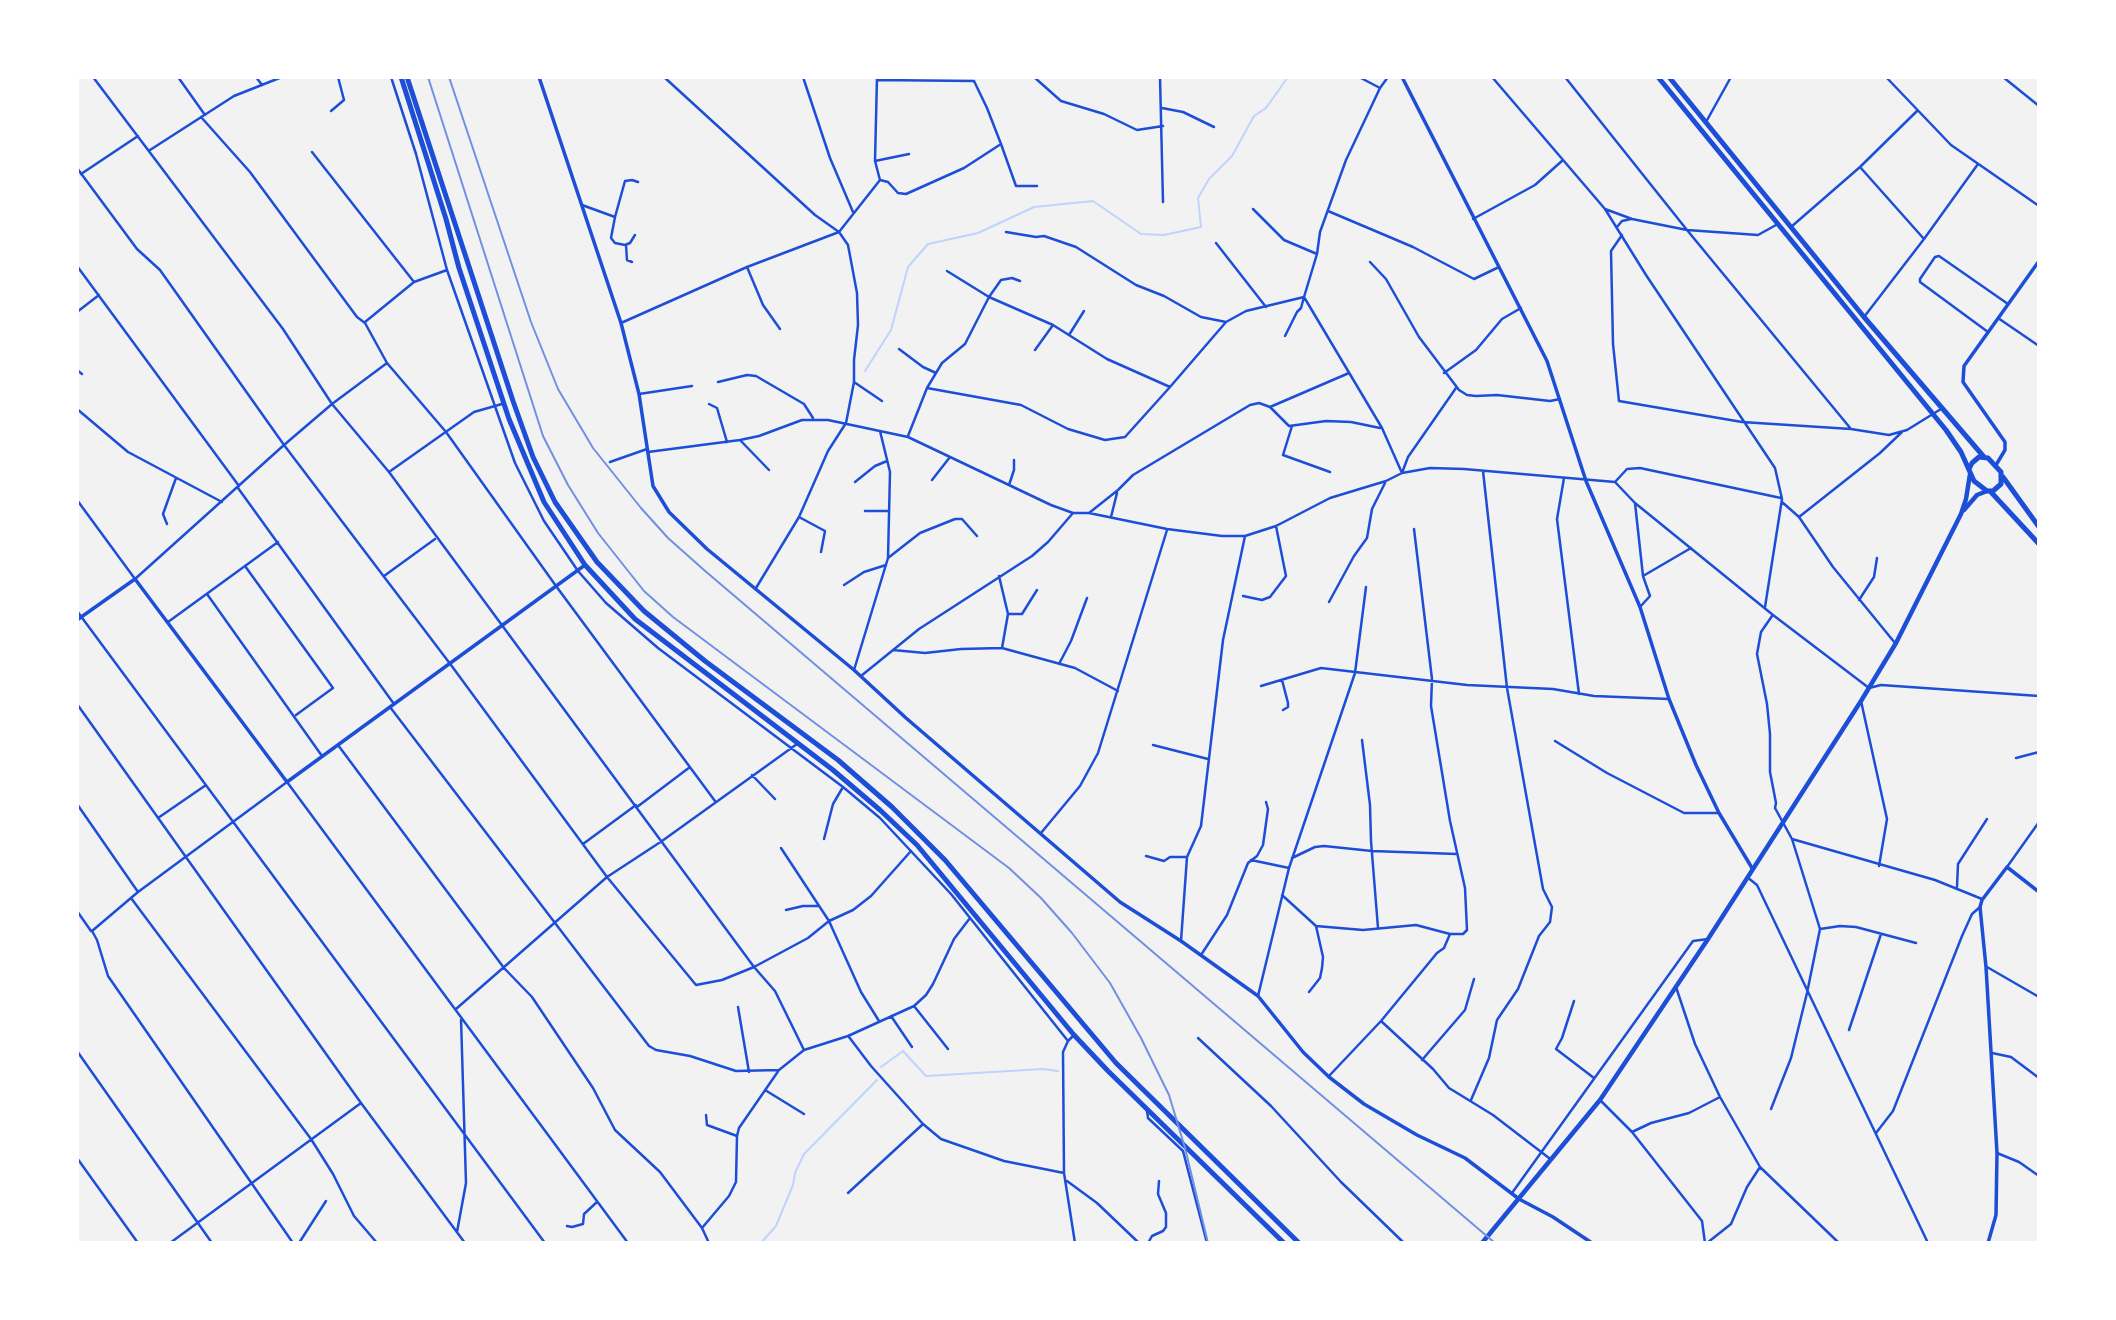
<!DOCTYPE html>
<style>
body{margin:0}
#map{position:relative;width:2116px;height:1320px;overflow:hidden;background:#f2f2f2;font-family:"Public Sans",sans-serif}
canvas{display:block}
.frame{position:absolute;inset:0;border:79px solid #fff;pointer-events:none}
</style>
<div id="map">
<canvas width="2116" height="1320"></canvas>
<div class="frame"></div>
</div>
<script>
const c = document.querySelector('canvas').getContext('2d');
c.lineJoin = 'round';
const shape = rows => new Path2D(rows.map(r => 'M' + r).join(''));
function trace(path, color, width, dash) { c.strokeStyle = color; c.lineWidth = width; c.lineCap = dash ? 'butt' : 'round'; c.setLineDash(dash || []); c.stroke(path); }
trace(shape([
 [865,371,891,330,908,267,928,244,978,233,1034,207,1093,201,1141,234,1164,235,1201,227,1198,198,1209,179,1232,156,1254,116,1266,108,1288,77],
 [881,1067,903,1051,926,1076,1043,1069,1058,1071],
 [761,1243,776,1226,793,1185,795,1173,804,1154,877,1080]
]), '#bfd3fe', 2);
trace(shape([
 [1148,1243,1152,1236,1163,1231,1166,1227,1166,1213,1158,1194,1159,1181]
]), '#1d4ed8', 2.5);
trace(shape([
 [93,77,283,329,332,404,389,472,754,967,775,991,804,1050],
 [178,77,205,115],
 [256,77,262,85],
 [391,77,416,154,447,270,515,463,544,521,578,571,606,603,658,648,843,787,880,818,951,894,1068,1041],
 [803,77,830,158,853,212],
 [1034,77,1061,101,1104,114,1137,130,1163,126],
 [1160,77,1163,202],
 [1359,77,1380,88],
 [1388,77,1380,88,1346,160,1320,232,1317,254,1304,297,1382,428,1402,473],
 [1492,77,1605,209,1632,219,1687,230,1758,235,1776,225],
 [1565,77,1687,230,1851,429],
 [1886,77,1951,145,2039,206],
 [2003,77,2039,106],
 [877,80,974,81,987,108,1001,144,964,168,906,194,898,193,888,182,880,180],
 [1162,108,1183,112,1214,127],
 [331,111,344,100,338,77],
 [201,117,250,172,357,317,365,323,387,363,446,432,556,586,715,801],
 [1706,122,1731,77],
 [1001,144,1016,186,1037,186],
 [150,150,234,96,282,77],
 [312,152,414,282],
 [875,161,909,154],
 [1860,167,1924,239],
 [77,168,137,249,160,270,284,445,451,665,607,877,696,985,722,980,754,967,808,938,829,921,853,910,871,896,911,851],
 [81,174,138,136],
 [582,205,615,217,611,238,615,243,625,245,630,243,635,235],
 [1253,209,1284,240,1317,254],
 [1605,209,1646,275,1775,468,1782,499,1765,607],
 [1328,211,1413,247,1474,279,1499,267],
 [615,217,625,181,632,180,638,182],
 [1473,219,1535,185,1563,160],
 [1617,227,1622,221,1631,219],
 [1791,227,1860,167,1917,111],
 [1006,232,1036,237,1044,236,1076,247,1136,285,1164,296,1201,317,1226,322],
 [1622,235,1611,251,1613,344,1619,401,1742,422,1851,429,1889,435,1907,430,1941,409],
 [1216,243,1266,307],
 [626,245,627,260,632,262],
 [1370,262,1386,279,1419,337,1459,390,1467,395,1476,396,1497,395,1550,401,1560,399],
 [77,266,239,486],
 [747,267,763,305,780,329],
 [947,271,989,297,1053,325,1107,359,1170,387,1226,322,1246,311,1304,297,1301,308,1297,312,1285,336],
 [77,312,99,295],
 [1864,317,1924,239,1978,164],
 [1998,318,2039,346],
 [365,322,414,282,447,270],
 [621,323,747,267,839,232,815,215,664,77],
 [1988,332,1920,282,1920,279,1935,257,1939,256,2008,304],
 [1069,335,1084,311],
 [899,349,923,367,936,373],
 [1035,350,1053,325],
 [77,370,82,374],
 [1444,373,1476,350,1502,319,1521,308],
 [718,382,747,375,756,376,804,404,813,418],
 [854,382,882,401],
 [927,388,942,363,965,344,989,297,1001,280,1012,278,1020,281],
 [639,394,692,386],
 [709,404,717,408,727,442],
 [1270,407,1289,426,1326,421,1351,422,1380,428],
 [77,409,128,452,222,502],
 [1292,426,1283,455,1330,472],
 [908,436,927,388,1021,405,1068,429,1105,440,1125,437,1170,387],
 [740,440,769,470],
 [648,452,740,440,759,436,802,420,828,420,908,437,1051,505,1073,513,1089,513,1167,529,1222,536,1245,536,1276,526,1330,498,1386,481,1402,473,1430,468,1464,469,1615,482,1635,503,1773,615,1869,688,1881,685,2039,696],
 [610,462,647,449],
 [389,472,474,412,502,404],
 [1402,473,1408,457,1456,388],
 [1564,478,1557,519,1579,694],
 [932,480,950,457],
 [855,482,875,466,887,461],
 [1615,482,1627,469,1640,468,1781,498],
 [1009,485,1014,470,1014,460],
 [238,488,394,704],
 [77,500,135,579,284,445,332,404,387,363],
 [1782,502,1799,517,1833,567,1895,643],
 [1635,503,1643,576,1650,596,1640,607],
 [865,511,889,511],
 [1089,513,1118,490,1133,475,1250,405,1259,403,1270,407,1349,373],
 [799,517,825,531,821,552],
 [1111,517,1117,493],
 [1799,517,1880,453,1902,432],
 [167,524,163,514,176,478],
 [888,558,920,533,955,519,962,519,977,536],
 [245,566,333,688,296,715],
 [384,576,435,539],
 [999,576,1008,614,1002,648],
 [1643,576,1691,548],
 [844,585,864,572,886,565],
 [756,588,799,517,828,451,846,423,854,382,854,360,858,325,857,293,848,245,839,232,880,180,875,161,877,77],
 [207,594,322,756],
 [1243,596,1262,600,1270,597,1286,576,1276,526],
 [1859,600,1874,577,1877,558],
 [1329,602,1354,556,1367,538,1372,509,1385,483],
 [77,611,545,1243],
 [1008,614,1022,614,1037,590],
 [168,622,278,542],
 [893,650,925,653,961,649,1002,648,1075,668,1118,691],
 [1059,664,1071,641,1087,598],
 [854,670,888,558,890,472,880,431],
 [861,676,919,629,1032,556,1048,542,1073,513],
 [1282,680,1288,703,1288,707,1283,710],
 [1261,686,1321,668,1467,685,1553,689,1594,696,1669,699],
 [1861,701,1887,819,1879,866],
 [77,704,361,1103,465,1243],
 [390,707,649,1046,656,1050,690,1056,736,1071,779,1070],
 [1362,740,1370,805,1371,841,1378,928],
 [1555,741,1607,773,1684,813,1719,813],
 [338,745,504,968,532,997,593,1088,615,1130,660,1172,702,1228,709,1243],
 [1153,745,1208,759],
 [2016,758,2039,752],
 [752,775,775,799],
 [77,804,138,892],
 [637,807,690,767],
 [158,818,206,785],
 [1041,833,1080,786,1098,753,1167,530],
 [824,839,833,804,843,787],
 [1792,839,1935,880,1982,899],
 [583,844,636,805],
 [781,848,829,921,861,992,879,1021],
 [1146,856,1164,861,1170,857,1187,857],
 [1292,858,1315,847,1324,846,1372,851,1457,854],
 [1251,860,1289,868],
 [2007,867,2039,822],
 [1747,877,1757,885,1928,1243],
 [1957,887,1958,864,1987,819],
 [1282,895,1316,926,1363,930,1416,925,1450,934,1463,934,1467,930,1465,888,1450,821,1431,706,1432,679,1414,529],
 [131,898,311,1139,333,1174,354,1216,377,1243],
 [786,910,803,906,819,906],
 [77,911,91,931],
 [1820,929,1840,926,1856,927,1916,943],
 [1181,941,1187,857,1201,826,1223,640,1245,536],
 [1201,955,1227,915,1248,863,1257,856,1263,845,1268,809,1266,802],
 [1987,967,2039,997],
 [1676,987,1695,1044,1720,1097,1760,1167,1839,1243],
 [1309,992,1320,978,1322,968,1323,957,1316,926],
 [1258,996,1289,868,1355,673,1366,587],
 [1574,1001,1562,1038,1556,1049,1594,1078],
 [914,1006,948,1049],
 [738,1007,749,1072],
 [456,1009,607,877,662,841,797,744],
 [891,1016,912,1047],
 [1381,1021,1437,953,1444,948,1450,934],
 [1849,1030,1881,934],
 [849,1037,871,1066,923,1124,941,1139,1004,1161,1064,1173],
 [1072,1037,1068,1041,1063,1052,1064,1173,1075,1243],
 [1198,1038,1271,1106,1341,1182,1404,1243],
 [77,1051,212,1243],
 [1992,1053,2011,1057,2039,1078],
 [1422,1060,1465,1010,1474,979],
 [1329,1076,1381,1021,1433,1069,1449,1088,1493,1115,1549,1158],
 [765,1090,804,1114],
 [1471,1100,1489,1058,1497,1020,1518,989,1539,936,1550,922,1552,907,1543,889,1507,688,1483,471],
 [1600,1100,1632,1132,1651,1123,1689,1113,1720,1097],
 [1771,1109,1791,1058,1807,993,1820,929,1792,839,1775,808,1776,803,1770,772,1770,734,1767,704,1757,654,1761,632,1772,616],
 [1147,1111,1148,1118,1183,1151,1207,1243],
 [706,1115,707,1125,737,1136],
 [1632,1132,1702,1221,1705,1243],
 [1876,1133,1893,1111,1962,936,1972,914,1980,907],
 [1997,1153,2019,1162,2039,1176],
 [77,1158,138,1243],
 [1067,1181,1097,1203,1139,1243],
 [848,1193,923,1124],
 [1512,1193,1693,941,1708,939],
 [567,1226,572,1227,583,1224,584,1214,597,1202],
 [702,1228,729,1196,736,1182,737,1136,739,1128,779,1070,804,1050,848,1036,914,1006,926,995,933,984,954,939,970,918],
 [457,1232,466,1183,461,1019],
 [170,1243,361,1103],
 [293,1243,108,976,97,940,92,931,138,892,287,782,628,1243],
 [299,1243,326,1201],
 [1707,1243,1731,1224,1747,1187,1760,1167]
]), '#1d4ed8', 2.5);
trace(shape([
 [539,77,621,323,639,394,653,486,669,512,707,549,854,670,906,718,1120,902,1181,941,1258,996,1303,1052,1329,1077,1364,1104,1417,1135,1465,1158,1519,1199,1553,1217,1592,1243],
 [1402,77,1547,361,1586,481,1640,607,1669,699,1696,765,1719,813,1752,868],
 [1996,465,2005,450,2005,442,1963,382,1964,366,2039,261],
 [77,620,135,579,287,782,585,565],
 [1988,1243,1996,1215,1997,1153,1986,967,1980,907,1982,900,2007,867,2039,892]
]), '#1d4ed8', 3.5);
trace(shape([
 [1964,510,1977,495,1987,491],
 [1482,1243,1600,1100,1708,939,1861,701,1896,643,1961,514,1966,499,1970,474]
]), '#1d4ed8', 4.5);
trace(shape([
 [401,77,446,219,459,268,509,419,544,502,585,565,635,619,833,770,880,810,917,845,1074,1035,1108,1071,1284,1243],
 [407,77,513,401,533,457,555,502,597,562,644,611,705,661,838,760,892,807,945,860,1116,1063,1299,1243]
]), '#1d4ed8', 5);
trace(shape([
 [1658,77,1946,430,1961,452,1974,481,1987,491,1993,491,2001,484,2001,472,1988,458,1979,457,1972,463,1969,469],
 [1669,77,1864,317,1984,457],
 [2003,477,2039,527],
 [1990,491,2039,544]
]), '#1d4ed8', 5);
trace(shape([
 [428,77,543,436,568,485,598,533,644,591,673,617,1009,868,1041,898,1072,933,1110,983,1141,1038,1169,1095,1185,1148,1208,1243],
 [449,77,531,322,558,389,593,448,641,508,668,538,704,570,1495,1243]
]), '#7290e2', 2);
</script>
